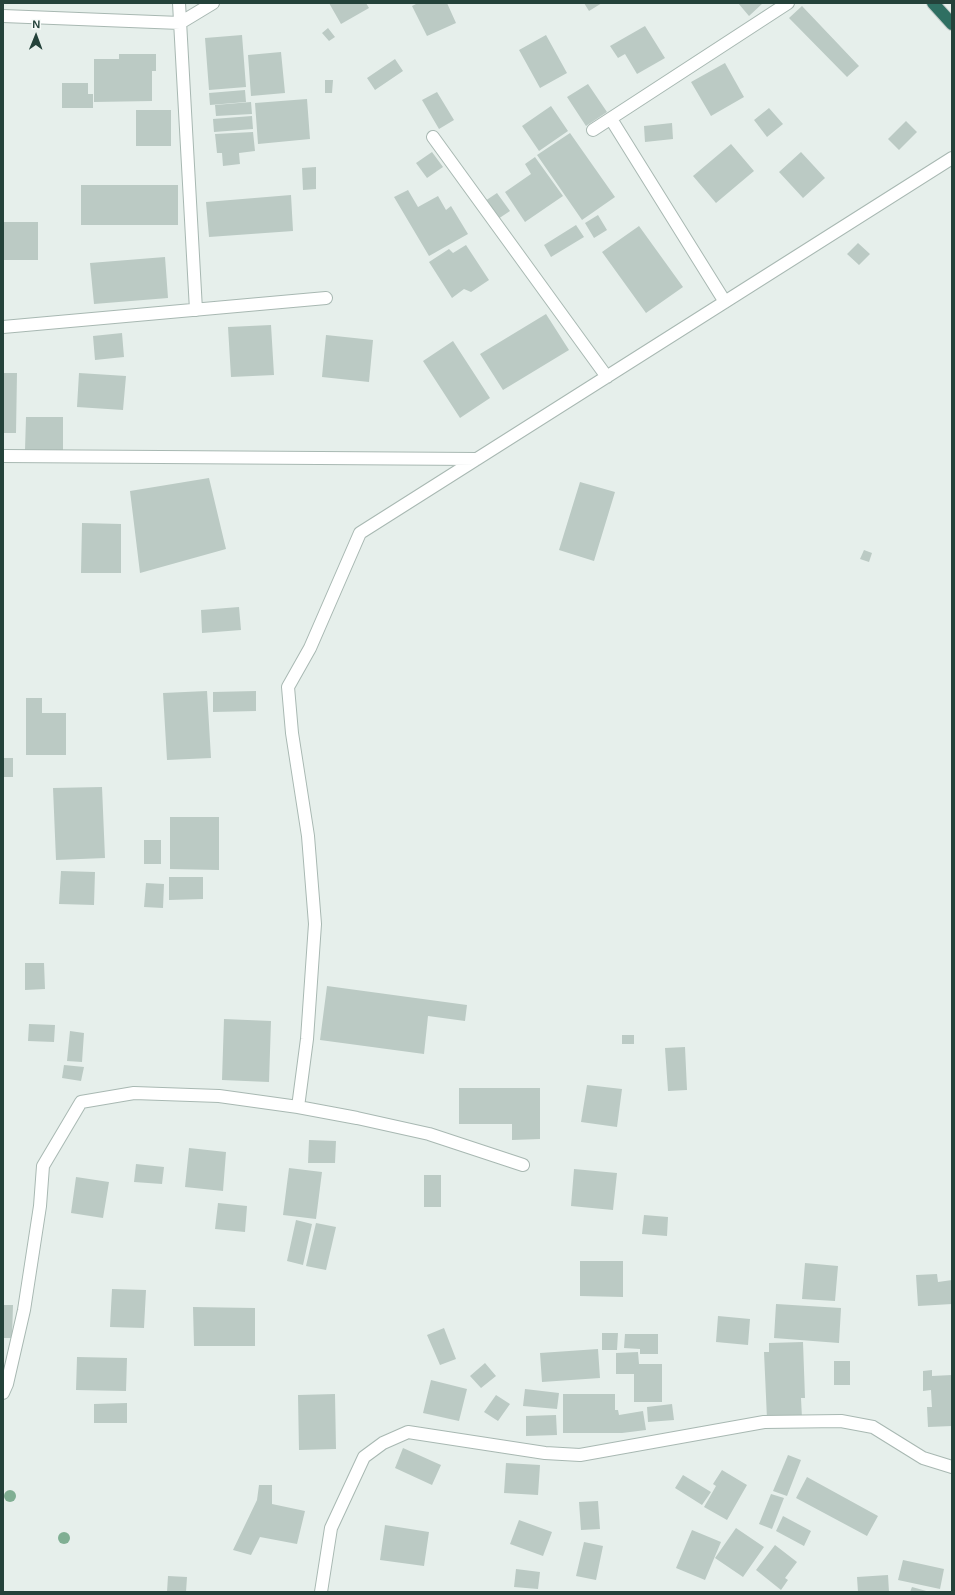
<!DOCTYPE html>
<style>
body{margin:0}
#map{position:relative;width:955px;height:1595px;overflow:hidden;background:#e6efeb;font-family:Arial,sans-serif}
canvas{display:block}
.frame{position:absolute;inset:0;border:4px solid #24423a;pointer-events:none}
.north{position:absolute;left:16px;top:16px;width:40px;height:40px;-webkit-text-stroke:3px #f7fbf9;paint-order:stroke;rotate:1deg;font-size:11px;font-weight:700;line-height:16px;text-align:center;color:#24423a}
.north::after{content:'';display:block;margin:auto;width:14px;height:18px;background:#24423a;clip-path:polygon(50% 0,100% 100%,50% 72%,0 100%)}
</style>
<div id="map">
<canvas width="955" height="1595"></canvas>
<div class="frame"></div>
<div class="north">N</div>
</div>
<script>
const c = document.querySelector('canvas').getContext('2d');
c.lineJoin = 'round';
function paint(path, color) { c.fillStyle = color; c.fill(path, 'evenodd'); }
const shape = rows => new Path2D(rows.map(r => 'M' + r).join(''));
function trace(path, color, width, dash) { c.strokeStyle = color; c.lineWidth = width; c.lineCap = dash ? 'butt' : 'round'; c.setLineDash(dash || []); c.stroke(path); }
paint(shape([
 [329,3,366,3,369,8,341,24],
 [418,3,447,3,456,23,427,36,412,6],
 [584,3,602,3,589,11],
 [738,3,763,3,749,16],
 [802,6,859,66,847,77,789,18],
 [645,26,665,58,637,74,625,54,618,58,610,46],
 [328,28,335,37,329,41,322,33],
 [242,35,246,87,209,90,205,38],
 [546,35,567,73,540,88,519,50],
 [281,52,285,93,251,96,248,55],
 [119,54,156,54,156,71,152,71,152,101,94,102,94,59,119,59],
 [395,59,403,71,375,90,367,78],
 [725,63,744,97,711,116,691,82],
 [325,80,333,80,332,93,325,93],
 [62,83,88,83,88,94,93,94,93,108,62,108],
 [588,84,607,112,586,126,567,97],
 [245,90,246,102,210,105,209,93],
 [437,92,454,120,439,129,422,100],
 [307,99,310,139,258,144,255,103],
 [251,102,252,114,216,116,215,105],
 [551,106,568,131,539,151,522,126],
 [769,108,783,124,767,137,754,120],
 [136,110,171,110,171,146,136,146],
 [252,116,253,129,214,132,213,119],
 [906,121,917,132,899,150,888,139],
 [672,123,673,139,645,142,644,126],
 [253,132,255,151,239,153,240,164,223,166,222,153,217,153,215,134],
 [570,133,615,197,582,220,537,155],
 [731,144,754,171,716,203,693,176],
 [432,152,443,167,427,178,416,163],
 [801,152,825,178,803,198,779,172],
 [535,157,563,196,525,222,505,192,531,174,525,164],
 [316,167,316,189,303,190,302,168],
 [81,185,178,185,178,225,81,225],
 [408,190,418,207,438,196,446,210,451,206,468,234,429,256,394,197],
 [497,193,510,211,498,219,485,201],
 [291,195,293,231,209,237,206,202],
 [598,215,607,230,594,238,585,223],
 [3,222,38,222,38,260,3,260],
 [576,225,584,237,551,257,544,245],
 [639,226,683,287,646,313,602,252],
 [858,243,870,254,859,265,847,254],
 [466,245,489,280,471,292,464,289,452,298,429,262,449,249,453,253],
 [165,257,168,298,94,304,90,263],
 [546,314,569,350,503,390,480,354],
 [271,325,274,375,231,377,228,327],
 [122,333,124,357,95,360,93,336],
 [326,335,373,340,369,382,322,377],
 [453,341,490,398,460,418,423,361],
 [3,373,17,373,16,433,3,433],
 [79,373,126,376,123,410,77,407],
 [26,417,63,417,63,451,25,450],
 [209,478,226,549,140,573,130,491],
 [580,482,615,492,594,561,559,550],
 [82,523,121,524,121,573,81,573],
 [864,550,872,553,869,562,860,559],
 [239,607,241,630,202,633,201,610],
 [207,691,211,758,167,760,163,693],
 [256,691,256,711,213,712,213,692],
 [26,698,42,698,42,713,66,713,66,755,26,755],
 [3,758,13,758,13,777,3,777],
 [102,787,105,858,56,860,53,788],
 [170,817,219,817,219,870,170,869],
 [144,840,161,840,161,864,144,864],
 [61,871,95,872,94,905,59,904],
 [169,877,203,877,203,899,169,900],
 [146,883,164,884,163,908,144,907],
 [25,963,44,963,45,989,25,990],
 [327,986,467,1005,465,1021,428,1016,424,1054,320,1040],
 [224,1019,271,1021,269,1082,222,1080],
 [29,1024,55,1025,54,1042,28,1041],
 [70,1031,84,1033,82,1062,67,1061],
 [622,1035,634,1035,634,1044,622,1044],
 [685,1047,687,1090,668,1091,665,1048],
 [64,1065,84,1067,81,1081,62,1078],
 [587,1085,622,1089,617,1127,581,1122],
 [459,1088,540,1088,540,1139,512,1140,512,1124,459,1124],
 [309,1140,336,1141,335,1163,308,1163],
 [189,1148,226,1152,223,1191,185,1187],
 [136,1164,164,1167,162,1184,134,1182],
 [289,1168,322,1172,316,1219,283,1215],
 [574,1169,617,1173,613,1210,571,1206],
 [424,1175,441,1175,441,1207,424,1207],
 [76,1177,109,1182,103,1218,71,1213],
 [218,1203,247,1206,245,1232,215,1229],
 [644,1215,668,1217,667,1236,642,1234],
 [296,1220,312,1224,303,1265,287,1261],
 [316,1223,336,1227,326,1270,306,1266],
 [580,1261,623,1261,623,1297,580,1296],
 [805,1263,838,1266,835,1301,802,1299],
 [937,1274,938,1282,952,1280,952,1304,918,1306,916,1275],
 [112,1289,146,1290,144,1328,110,1327],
 [776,1304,841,1308,839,1343,774,1338],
 [3,1305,13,1305,12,1338,3,1338],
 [193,1307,255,1308,255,1346,194,1346],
 [718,1316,750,1319,748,1345,716,1342],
 [444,1328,456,1359,440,1365,427,1335],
 [602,1333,618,1333,617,1350,602,1350],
 [625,1334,658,1334,658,1354,640,1354,640,1349,624,1348],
 [803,1342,805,1398,801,1398,802,1418,767,1419,764,1352,769,1352,769,1343],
 [598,1349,600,1378,542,1382,540,1353],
 [638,1352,639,1364,662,1364,662,1402,634,1402,634,1374,616,1374,616,1353],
 [77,1357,127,1358,126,1391,76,1390],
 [834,1361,850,1361,850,1385,834,1385],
 [485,1363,496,1376,481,1388,470,1376],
 [932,1370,932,1376,952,1375,952,1426,928,1427,927,1407,932,1407,931,1390,923,1391,923,1371],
 [431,1380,467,1389,459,1421,423,1413],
 [525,1389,559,1393,557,1409,523,1406],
 [335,1394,336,1449,299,1450,298,1395],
 [563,1394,615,1394,615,1410,618,1410,619,1415,643,1411,646,1430,622,1433,563,1433],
 [496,1395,510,1404,498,1421,484,1412],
 [127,1403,127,1423,94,1423,94,1404],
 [672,1404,674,1420,648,1422,647,1407],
 [556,1415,557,1435,526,1436,526,1416],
 [403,1448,441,1465,432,1485,395,1468],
 [788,1455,801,1460,787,1496,773,1491],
 [506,1463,540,1465,538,1495,504,1493],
 [722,1470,747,1485,727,1520,704,1507,716,1486,713,1484],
 [683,1475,711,1492,702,1505,675,1488],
 [807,1477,878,1516,867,1536,796,1498],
 [259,1485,272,1485,272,1504,305,1511,297,1544,260,1537,251,1555,233,1550,257,1500],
 [771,1494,784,1498,772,1529,759,1524],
 [598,1501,600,1529,581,1530,579,1502],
 [783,1516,811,1531,804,1546,776,1531],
 [519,1520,552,1532,543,1556,510,1544],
 [385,1525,429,1532,424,1566,380,1560],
 [736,1528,764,1547,743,1577,715,1558],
 [692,1530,721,1542,705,1580,676,1568],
 [584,1542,603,1546,596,1580,576,1576],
 [775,1545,797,1562,785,1578,788,1580,781,1590,756,1570],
 [903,1560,944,1569,940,1589,898,1580],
 [516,1569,540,1572,538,1589,514,1587],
 [888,1575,889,1592,858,1592,857,1577],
 [168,1576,187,1577,186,1592,167,1592],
 [912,1587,930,1592,910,1592]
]), '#bbcac4');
const street = shape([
 [179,3,196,310],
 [3,16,180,23,213,3],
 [611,119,725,302],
 [593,130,788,3],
 [433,137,607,377],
 [3,327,326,298],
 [3,456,477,459],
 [298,1107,307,1039,315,924,308,836,292,733,288,687,310,648,360,533,952,158],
 [3,1393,7,1384,24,1310,40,1206,43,1166,81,1102,134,1093,219,1096,298,1107,357,1118,429,1134,523,1165],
 [321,1592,331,1528,364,1457,383,1443,408,1432,545,1453,580,1455,764,1422,841,1421,873,1427,923,1458,952,1467]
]);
const highway = shape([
 [933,3,952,24]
]);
trace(street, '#a8b8b2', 14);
trace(highway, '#c2cac8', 14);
trace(street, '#fff', 12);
trace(highway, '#2f6f62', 12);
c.fillStyle = '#80af93';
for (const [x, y] of [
 [10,1496],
 [64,1538]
]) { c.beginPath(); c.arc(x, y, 6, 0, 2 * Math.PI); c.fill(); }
</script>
